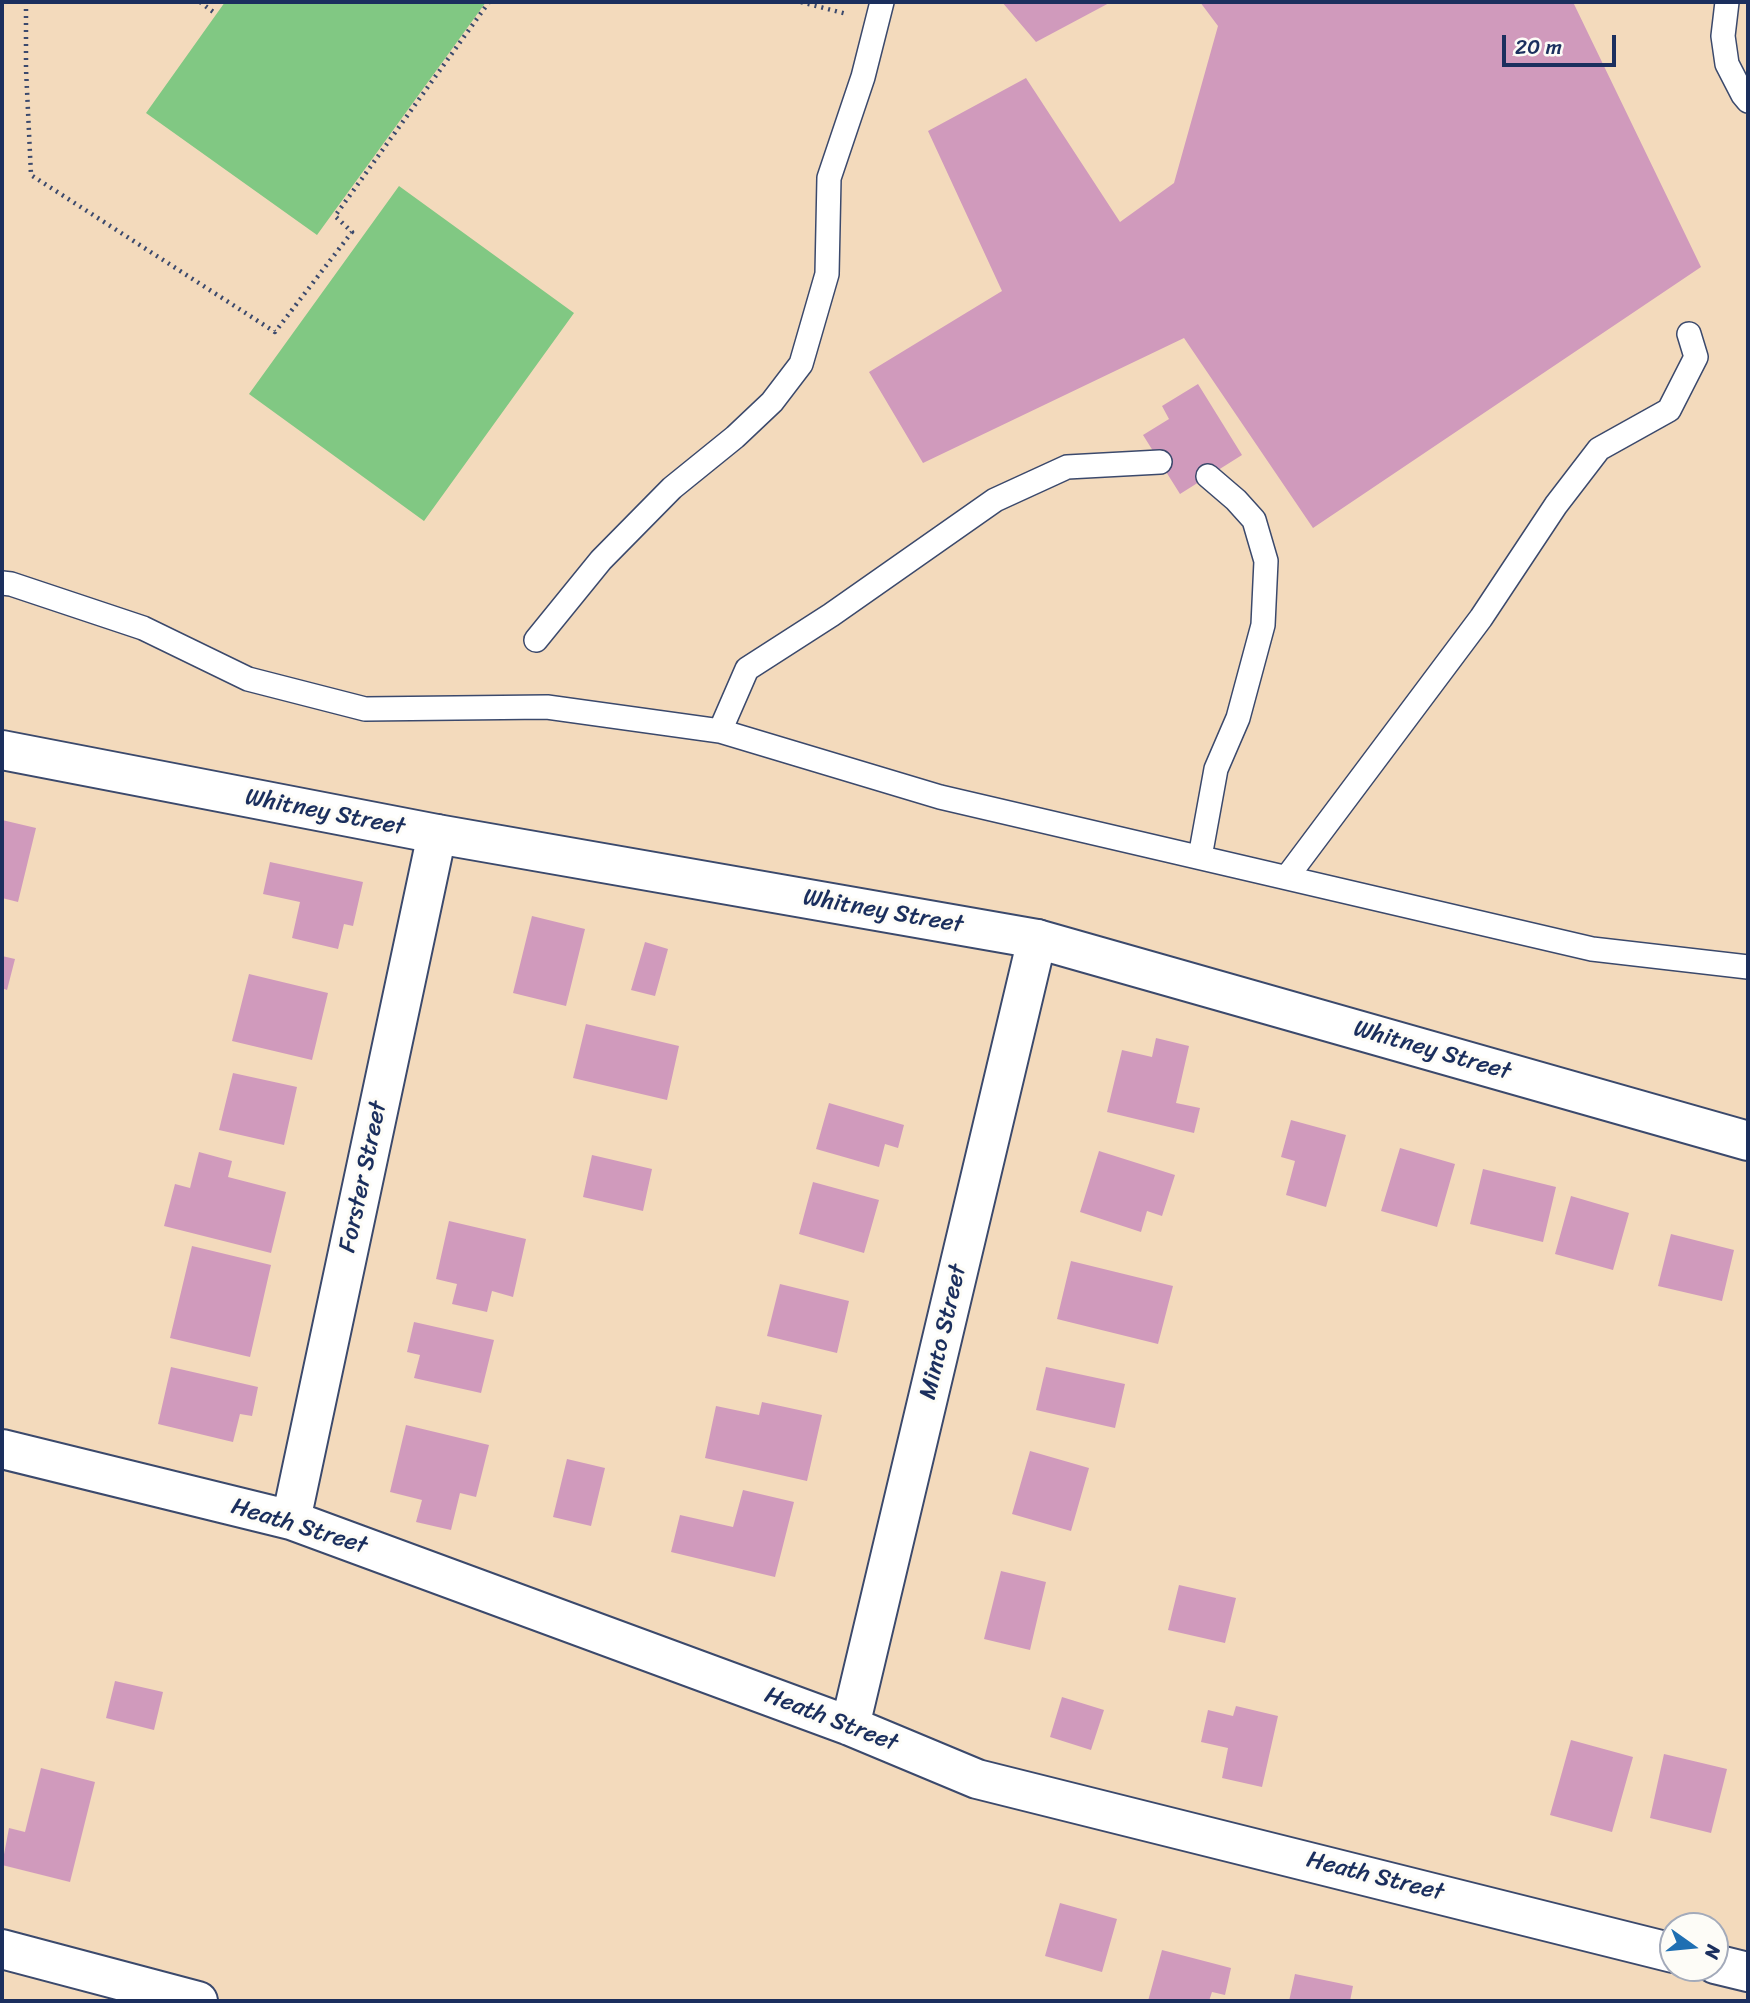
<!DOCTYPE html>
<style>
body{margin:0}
#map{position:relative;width:1750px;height:2003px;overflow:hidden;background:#f3dabc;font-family:Sriracha,sans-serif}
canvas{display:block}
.frame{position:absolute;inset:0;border:4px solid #1b2f5e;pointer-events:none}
.north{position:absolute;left:1659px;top:1912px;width:70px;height:70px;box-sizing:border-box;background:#fdfcf7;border:2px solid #a3aaba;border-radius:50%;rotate:105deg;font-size:19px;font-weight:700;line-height:28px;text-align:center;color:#1b2f5e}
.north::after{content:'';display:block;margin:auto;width:24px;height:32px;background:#1f6fb2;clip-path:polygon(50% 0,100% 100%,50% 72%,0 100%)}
.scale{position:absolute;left:1502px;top:35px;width:114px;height:32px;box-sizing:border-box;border:4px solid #1b2f5e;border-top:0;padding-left:9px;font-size:21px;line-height:24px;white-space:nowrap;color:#1b2f5e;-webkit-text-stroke:5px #fdfcf7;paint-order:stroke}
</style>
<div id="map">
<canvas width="1750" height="2003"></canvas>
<div class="frame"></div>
<div class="north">N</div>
<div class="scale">20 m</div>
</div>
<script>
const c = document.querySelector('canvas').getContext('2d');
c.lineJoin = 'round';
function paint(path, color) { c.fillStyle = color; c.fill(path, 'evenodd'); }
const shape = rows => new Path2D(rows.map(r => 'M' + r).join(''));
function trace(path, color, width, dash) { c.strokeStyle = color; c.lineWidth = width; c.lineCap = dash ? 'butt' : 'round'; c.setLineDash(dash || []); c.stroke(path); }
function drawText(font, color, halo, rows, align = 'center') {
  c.font = font + ' Sriracha,sans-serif'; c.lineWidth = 6; c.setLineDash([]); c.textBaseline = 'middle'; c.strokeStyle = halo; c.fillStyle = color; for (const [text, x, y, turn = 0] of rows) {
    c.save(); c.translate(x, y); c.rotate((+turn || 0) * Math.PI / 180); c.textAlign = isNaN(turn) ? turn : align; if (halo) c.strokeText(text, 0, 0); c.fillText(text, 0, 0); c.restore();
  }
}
paint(shape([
 [225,2,486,2,317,235,146,113],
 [399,186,574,313,424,521,249,394]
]), '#81c883');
paint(shape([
 [1002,2,1111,2,1036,42],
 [1200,2,1573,2,1701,267,1313,528,1184,338,923,463,869,372,1002,291,928,131,1026,78,1120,222,1174,183,1218,26],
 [1198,384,1242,455,1180,494,1143,435,1169,419,1162,406],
 [2,820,36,828,18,902,2,898],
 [270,862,363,882,353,926,344,924,338,949,292,938,300,902,263,894],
 [532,916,585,929,566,1006,513,993],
 [645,942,668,949,655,996,631,990],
 [2,956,15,959,7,990,2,988],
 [249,974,328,993,312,1060,232,1041],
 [586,1024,679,1046,667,1100,573,1078],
 [1156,1038,1189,1046,1176,1103,1200,1108,1194,1133,1107,1112,1122,1050,1152,1057],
 [233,1073,297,1087,284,1145,219,1130],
 [829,1103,904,1125,898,1148,885,1144,879,1167,816,1149],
 [1291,1120,1346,1135,1326,1207,1286,1195,1295,1161,1281,1157],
 [1400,1148,1455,1164,1437,1227,1381,1211],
 [1099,1151,1175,1175,1162,1216,1147,1211,1141,1232,1080,1212],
 [199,1152,232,1161,228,1177,286,1192,271,1253,164,1226,175,1184,190,1188],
 [592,1155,652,1169,643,1211,583,1197],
 [1483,1169,1556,1187,1543,1242,1470,1224],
 [813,1182,879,1200,864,1253,799,1234],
 [1571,1196,1629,1213,1613,1270,1555,1254],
 [449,1221,526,1239,513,1297,492,1291,487,1312,452,1304,457,1284,436,1279],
 [1671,1234,1734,1250,1722,1301,1658,1286],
 [192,1246,271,1265,250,1357,170,1338],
 [1071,1261,1173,1286,1158,1344,1057,1319],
 [780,1284,849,1301,837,1353,767,1336],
 [414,1322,494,1340,481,1393,414,1378,420,1355,407,1352],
 [171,1367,258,1387,252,1416,240,1414,233,1442,158,1424],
 [1046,1367,1125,1384,1115,1428,1036,1410],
 [762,1402,822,1415,807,1481,705,1458,716,1406,759,1415],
 [406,1425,489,1445,476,1497,460,1493,451,1530,416,1522,422,1500,390,1492],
 [1030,1451,1089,1468,1071,1531,1012,1514],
 [567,1459,605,1468,591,1526,553,1517],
 [743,1490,794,1502,775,1577,671,1552,680,1515,733,1527],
 [1001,1571,1046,1582,1030,1650,984,1639],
 [1179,1585,1236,1598,1225,1643,1168,1630],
 [115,1681,163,1692,154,1730,106,1718],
 [1062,1697,1104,1710,1091,1750,1050,1737],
 [1236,1706,1278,1716,1262,1787,1222,1778,1228,1748,1201,1742,1208,1710,1233,1716],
 [1571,1740,1633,1757,1612,1832,1550,1815],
 [1664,1754,1727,1769,1711,1833,1650,1818],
 [41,1768,95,1782,70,1882,2,1865,9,1828,25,1832],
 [1060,1903,1117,1919,1102,1972,1045,1956],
 [1162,1950,1231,1968,1225,1995,1212,1992,1209,2001,1148,2001],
 [1295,1974,1353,1986,1350,2001,1289,2001]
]), '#d09abc');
const lane = shape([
 [1727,2,1723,36,1727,64,1743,95,1748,101],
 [2,583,11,584,143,628,248,679,365,709,547,707,720,731,940,797,1592,949,1748,967],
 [536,640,601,560,672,488,735,437,772,402,801,364,827,274,829,178,863,77,882,2],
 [720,731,747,669,831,615,995,500,1067,467,1160,462],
 [1200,857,1216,769,1238,718,1263,625,1266,561,1254,520,1236,500,1208,476],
 [1287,877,1481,618,1556,505,1599,449,1669,410,1696,357,1689,334]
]);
const street = shape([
 [2,1449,291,1520,850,1726,977,1779,1673,1953],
 [291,1520,437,834],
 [850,1726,1037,939],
 [2,1949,198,2001],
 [1715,1964,1748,1972]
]);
const secondary = shape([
 [2,750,437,834,1037,939,1748,1141]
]);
trace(lane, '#3b496c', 26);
trace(street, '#3b496c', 42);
trace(secondary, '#3b496c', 42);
trace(shape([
 [26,2,26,69,31,175,275,332,352,232,335,216,489,2],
 [200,2,216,14],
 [801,2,847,14]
]), '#3b496c', 4.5, [2, 5]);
trace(lane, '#fff', 23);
trace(street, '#fff', 38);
trace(secondary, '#fff', 38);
drawText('24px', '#1b2f5e', '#fdfcf7', [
 ["Whitney Street",325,813,11],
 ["Whitney Street",883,912,10],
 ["Whitney Street",1432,1051,16],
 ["Forster Street",364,1177,-78],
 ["Minto Street",944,1332,-77],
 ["Heath Street",299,1527,17],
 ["Heath Street",831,1720,21],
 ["Heath Street",1375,1877,14]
]);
</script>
